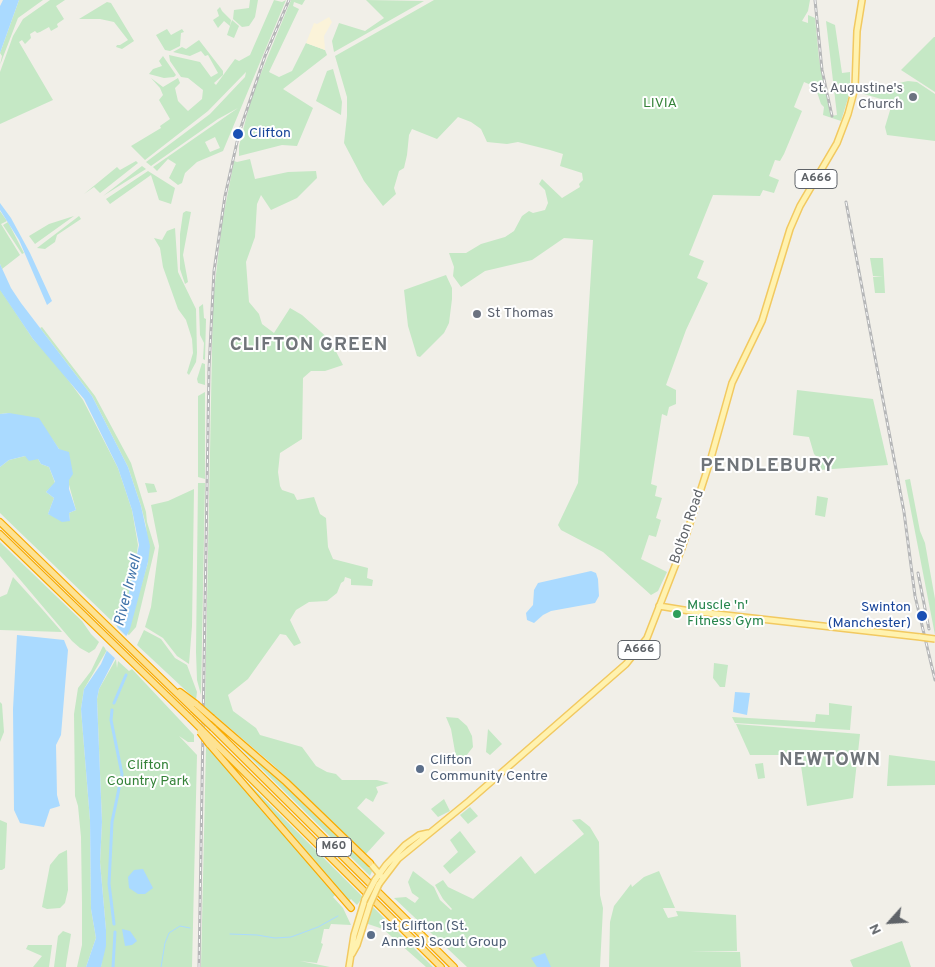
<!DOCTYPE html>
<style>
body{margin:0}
#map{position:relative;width:935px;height:967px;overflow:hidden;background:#f1efe8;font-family:Overpass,sans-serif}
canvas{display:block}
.north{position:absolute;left:865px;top:897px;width:50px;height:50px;-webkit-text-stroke:4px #fff;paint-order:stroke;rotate:244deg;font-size:14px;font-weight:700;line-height:20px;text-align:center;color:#5f6368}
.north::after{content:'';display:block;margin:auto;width:18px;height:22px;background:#5f6368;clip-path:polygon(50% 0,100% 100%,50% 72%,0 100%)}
</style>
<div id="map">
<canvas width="935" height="967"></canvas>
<div class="north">N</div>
</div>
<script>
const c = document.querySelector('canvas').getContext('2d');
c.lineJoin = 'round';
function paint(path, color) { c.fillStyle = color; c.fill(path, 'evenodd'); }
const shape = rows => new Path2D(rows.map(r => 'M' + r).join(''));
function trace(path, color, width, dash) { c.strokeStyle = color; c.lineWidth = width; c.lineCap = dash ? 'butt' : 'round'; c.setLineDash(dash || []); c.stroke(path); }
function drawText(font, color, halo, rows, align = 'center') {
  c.font = font + ' Overpass,sans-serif'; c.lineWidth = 4; c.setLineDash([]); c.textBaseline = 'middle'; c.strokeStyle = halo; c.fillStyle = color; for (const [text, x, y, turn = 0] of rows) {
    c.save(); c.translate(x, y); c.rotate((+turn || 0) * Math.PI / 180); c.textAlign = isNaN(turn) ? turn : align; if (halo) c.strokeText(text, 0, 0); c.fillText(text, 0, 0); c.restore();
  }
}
paint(shape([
 [19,0,43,0,18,18,0,65,2,56,0,53],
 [50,0,65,0,56,6,64,19,57,24,58,27,51,31,49,27,40,32,37,33,35,31,30,34,31,38,25,44,22,40,19,42,53,100,0,124,0,72,13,36,23,19],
 [250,0,258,0,255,17,249,26,242,27,233,19,234,10,249,8],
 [274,0,282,2,286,0,223,151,197,162,185,173,182,183,178,185,169,178,176,164,168,159,157,171,153,167,238,108,218,119,151,166,146,162,210,114,245,77,246,72,208,111,145,160,131,146,161,128,160,126,170,119,159,100,163,95,160,88,151,78,163,87,178,78,180,83,175,88,178,101,188,111,202,99,203,90,188,78,181,77,170,61,169,55,200,62,211,77,218,73,208,55,205,56,201,51,190,56,173,52,182,47,186,49,199,40,223,71,223,75,214,83,216,85,235,59,239,61,250,55],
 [215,137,220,148,210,152,205,142],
 [291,0,305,0,302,5,294,2,293,6,299,9,269,72,279,77,292,71,306,43,325,50,327,55,283,89,313,108,297,146,282,145,239,156,239,146,252,95],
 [366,0,424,1,334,52,332,41,339,23,365,31,384,18],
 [434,0,810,0,808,11,802,21,808,23,808,15,815,18,819,59,831,116,837,115,826,21,835,25,842,73,850,72,850,92,841,121,823,115,824,107,821,104,816,89,811,88,811,85,804,82,794,107,802,111,784,154,780,161,775,160,769,176,779,180,774,193,763,190,760,196,713,195,689,255,704,261,697,278,708,283,686,330,666,385,676,390,676,404,669,407,667,416,662,414,651,484,657,486,655,496,662,498,656,518,661,520,656,537,649,535,641,559,667,572,658,591,651,595,603,552,561,530,558,525,578,483,593,240,564,238,532,260,485,271,461,287,453,276,454,267,449,253,466,253,481,244,505,237,514,231,522,216,529,211,533,213,545,210,548,203,545,190,539,184,542,179,562,198,580,187,579,184,583,180,582,173,560,166,563,154,550,150,518,142,507,144,487,142,481,129,471,122,458,117,437,139,412,129,409,135,407,155,404,168,399,171,394,188,396,194,383,206,364,181,344,143,347,116,347,97,335,56],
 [107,2,111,3,134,41,122,49,116,47,117,45,120,45,128,40,114,22,100,19,79,19],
 [220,7,222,11,231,20,230,26,224,21,218,28,213,20,219,16,217,10],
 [232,20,239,26,234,38,227,35],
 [167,29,171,35,182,29,184,32,181,33,180,46,170,51,165,50,156,35],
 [934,37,935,37,935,92,901,70],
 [163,56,176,75,174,77,164,78,149,74,153,69,162,66,159,61],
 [333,69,342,102,341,115,316,101,327,71],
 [908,81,917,82,935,94,935,141,887,135,885,127,891,107,887,105,888,101,857,92,859,84,899,87,899,83],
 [250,159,255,179,288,172,316,171,317,178,297,198,271,210,261,195,257,204,255,237,246,262,249,302,259,314,262,324,274,333,290,308,302,315,330,340,343,365,325,371,311,371,303,378,302,439,280,453,278,472,280,486,282,490,294,494,297,500,314,497,320,514,326,518,328,547,333,559,368,568,367,578,373,580,372,586,351,585,351,579,345,577,344,581,341,583,337,593,327,601,309,602,296,610,290,620,301,643,294,646,286,635,280,634,248,679,228,695,233,711,256,728,260,735,302,747,316,766,327,772,336,774,342,780,377,780,389,783,376,787,378,792,373,802,366,798,357,808,385,833,366,854,272,764,205,707,213,300,222,223,234,161,237,162],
 [136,161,138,163,100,193,94,187,84,194,117,167,120,170],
 [142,166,146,169,103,196],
 [148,171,175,188,171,204,159,200,151,175,110,204,106,199],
 [0,211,7,221,1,224,20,255,2,269,0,264],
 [186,211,191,212,183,255,188,282,185,284,180,269,180,234,183,213],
 [74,216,35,244,29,236,49,224],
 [79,216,81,219,57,235,55,242,45,249,37,248],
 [8,222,24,253,22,254,3,225],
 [175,228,178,272,196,309,197,353,196,362,189,375,187,373,193,353,192,339,186,320,178,309,163,267,160,248,154,238,162,240,167,231],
 [870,258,883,258,885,293,875,293,873,277,883,276,873,276],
 [446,275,452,288,452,299,449,323,444,333,420,357,417,356,408,326,404,290],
 [0,289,33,339,55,362,83,400,118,468,132,510,138,545,133,581,118,627,0,513,0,467,9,460,25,456,38,459,41,464,49,467,55,483,46,492,54,498,48,514,70,521,69,513,76,510,59,449,52,439,9,413,0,414],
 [203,304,204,318,206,319,205,360,203,359,204,343,200,335,199,307],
 [42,327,95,396,131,463,146,512,147,522,155,548,136,627,129,635,127,634,148,562,146,526,141,506,128,467,92,396,40,328],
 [202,363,205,364,205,385,198,383,197,379],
 [797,390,873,399,888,465,819,470,819,459,814,454,809,437,793,435],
 [205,392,205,479,198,477,198,396],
 [910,479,920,531,925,543,935,599,935,635,905,480],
 [145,483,154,484,157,492,148,493],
 [198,483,205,483,201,695,197,680,196,652],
 [194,489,192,626,189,664,177,656,163,638,145,627,151,607,159,546,151,505,168,501],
 [817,496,828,498,825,517,815,515],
 [0,542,82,621,91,634,99,642,95,649,89,653,80,648,72,641,0,556],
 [13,577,42,609,62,632,0,630,0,597,7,594],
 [144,630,161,639,175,658,187,665,197,692,196,700,137,645],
 [103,646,107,650,84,689,81,709,90,820,91,909,96,938,86,967,77,967,82,945,82,903,81,837,78,806,75,796,74,714,78,688,91,671],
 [116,659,117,668,118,661,129,671,132,669,194,735,194,742,188,742,179,736,197,755,192,967,101,967,106,930,100,862,102,822,97,699,99,689],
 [714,663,728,665,725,687,720,687,713,678],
 [0,702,2,704,4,732,0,742],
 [829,703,852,706,850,730,735,723,732,717,815,722,816,714,829,715],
 [446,717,458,718,467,726,472,736,473,747,466,756,457,763,451,729],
 [736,724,860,734,853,798,807,806,800,759,788,761,786,755,750,755],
 [217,725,297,795,373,869,370,876],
 [488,729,502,744,490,755,486,752],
 [206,746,336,894,333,897,343,908,351,925,331,924,329,929,324,929,321,943,323,944,317,963,300,961,330,967,201,967],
 [889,755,935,761,935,785,887,786],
 [763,763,765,778,758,779,755,764],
 [243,778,363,897,357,905,351,899,349,901],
 [444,799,450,811,438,817,431,809],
 [470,807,478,816,468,824,460,815],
 [580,819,590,827,599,842,600,895,603,908,600,967,467,967,394,898,406,897,415,903,419,898,412,893,408,882,413,871,434,887,440,900,451,910,452,909,443,899,435,885,443,880,448,887,473,899,521,856,535,874,584,834,572,820],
 [0,820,7,823,5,868,2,870,0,870],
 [460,831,476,852,450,874,443,866,458,852,450,840],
 [67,850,68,890,65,903,60,908,47,909,42,907,50,865,59,854],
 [659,871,675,908,663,908,668,918,678,916,676,911,736,915,737,951,690,952,740,952,741,967,609,967,610,922,614,906,631,884,632,887,644,877],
 [372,906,433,967,426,967,383,929,365,923],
 [63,931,71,934,66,965,66,967,54,967,58,936],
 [902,941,911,967,853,967,850,960],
 [28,945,52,945,49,967,33,967,42,956,26,949]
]), '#c5e8c5');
paint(shape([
 [329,17,332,22,324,36,325,50,306,43,314,23,317,24]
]), '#fbf3d9');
paint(shape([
 [3,0,19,0,0,53,0,6],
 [0,203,11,218,30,253,52,301,47,305,19,240,0,210],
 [0,264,11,288,21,303,92,396,128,467,141,506,150,546,148,562,130,629,99,689,97,699,102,822,100,862,106,930,106,946,101,967,86,967,96,938,91,909,90,820,81,709,84,689,101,664,126,606,139,545,132,510,118,468,84,399,33,339,0,290],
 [9,413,39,418,59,449,69,452,73,474,69,480,69,489,76,510,69,513,70,521,62,522,48,514,54,498,46,492,55,482,49,467,41,464,38,459,29,461,25,456,9,460,0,467,0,414],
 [591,571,596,573,598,579,599,596,595,603,551,611,543,615,534,623,527,620,526,613,533,605,534,590,538,583],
 [17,635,64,640,68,650,61,735,56,745,57,795,60,806,50,809,44,827,20,823,14,810,13,709],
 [735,692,750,693,747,715,733,712],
 [143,869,153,888,145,894,138,894,129,888,128,877,134,870],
 [122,929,130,931,137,941,132,945,125,946],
 [545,953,551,967,537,967,531,958]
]), '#aadaff');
paint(shape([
 [116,626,128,638,118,661,105,649]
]), '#f1efe8');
trace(shape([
 [230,934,257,935,275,938,291,937,318,927,338,916],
 [161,967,165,943,169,933,180,926,190,928]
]), '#aadaff', 1);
trace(shape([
 [114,703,126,675],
 [112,710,111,720,122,774,112,822,109,884,114,924],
 [113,967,115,932]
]), '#aadaff', 3);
const major = shape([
 [659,606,690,611,920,637],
 [370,863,381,876],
 [375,880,386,865,405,845,419,835,428,833],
 [379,884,398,859,469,801,626,664,647,638,682,548,711,458,732,383,762,321,790,229,800,206,837,143,848,114,855,88,857,31,862,0],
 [352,954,357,945,370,904],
 [349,967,354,935,365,899]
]);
const highway = shape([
 [0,522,193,709],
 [0,534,190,718],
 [180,692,196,704],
 [212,718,286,782,370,863],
 [213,728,454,967],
 [213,741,441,967],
 [209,744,351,908]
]);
trace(major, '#f2c960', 8);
trace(highway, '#f9ab00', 8);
trace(major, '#fff2af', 5);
trace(highway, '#fde293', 5.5);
const rail = shape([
 [815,0,822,70,832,116],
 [846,202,904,512,915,596,935,680],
 [918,573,929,629],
 [199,967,209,368,214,271,225,196,239,133,265,56,289,0]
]);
trace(rail, '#b6b7b8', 3);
trace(rail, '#fff', 1, [4]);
const majorBridge = shape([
 [920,637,935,639],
 [365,899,375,880],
 [370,904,379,884]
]);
const highwayBridge = shape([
 [196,704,212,718],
 [193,709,213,728],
 [190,718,213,741],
 [200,732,209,744]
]);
trace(majorBridge, '#f2c960', 8, []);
trace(highwayBridge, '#f9ab00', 8, []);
trace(majorBridge, '#fff2af', 5);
trace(highwayBridge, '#fde293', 5.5);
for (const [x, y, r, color] of [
 [913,97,5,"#6b7280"],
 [238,134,6,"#1a4fb4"],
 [477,314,5,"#6b7280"],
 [677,614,5,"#2e9e5b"],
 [922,616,6,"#1a4fb4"],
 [420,769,5,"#5c6f8a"],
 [371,935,5,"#5c6f8a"]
]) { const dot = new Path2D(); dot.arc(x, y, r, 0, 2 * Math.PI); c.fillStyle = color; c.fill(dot); trace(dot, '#fff', 2); }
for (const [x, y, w] of [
 [816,179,42],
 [639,650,42],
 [334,847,35]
]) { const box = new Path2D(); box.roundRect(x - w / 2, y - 9.5, w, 19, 4); c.fillStyle = '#fff'; c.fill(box); trace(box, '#5f6368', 1); }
drawText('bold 12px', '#5f6368', null, [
 ["A666",816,179],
 ["A666",639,650],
 ["M60",334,847]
]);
drawText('14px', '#5b616d', '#fff', [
 ["St. Augustine's",903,89],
 ["Church",903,105],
 ["St Thomas",487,314,"left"]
], 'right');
drawText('14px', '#348238', '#fff', [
 ["LIVIA",660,104],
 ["Clifton",148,766],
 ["Country Park",148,782]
]);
drawText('14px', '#164399', '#fff', [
 ["Clifton",249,134],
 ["Swinton",911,608,"right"],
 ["(Manchester)",911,624,"right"]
], 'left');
drawText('14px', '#5f6368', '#fff', [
 ["Bolton Road",688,527,-71]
]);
drawText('14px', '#27864d', '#fff', [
 ["Muscle 'n'",687,606],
 ["Fitness Gym",687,622]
], 'left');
drawText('14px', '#4e5e75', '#fff', [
 ["Clifton",430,761],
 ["Community Centre",430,777],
 ["1st Clifton (St.",381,927],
 ["Annes) Scout Group",381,943]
], 'left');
drawText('italic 15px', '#4174aa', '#fff', [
 ["River Irwell",129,591,-76]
]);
c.letterSpacing = '1px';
drawText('bold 19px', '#70757a', '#fff', [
 ["CLIFTON GREEN",309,346],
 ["PENDLEBURY",768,467],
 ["NEWTOWN",830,761]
]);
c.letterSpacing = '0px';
</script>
